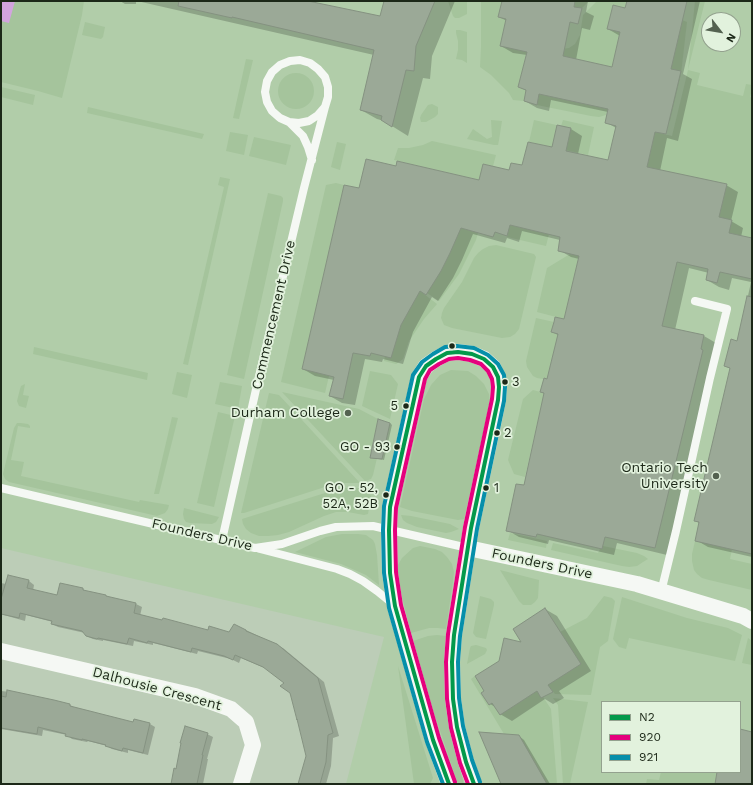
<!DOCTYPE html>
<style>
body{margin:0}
#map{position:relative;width:753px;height:785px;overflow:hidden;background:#bccdb7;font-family:"Work Sans",sans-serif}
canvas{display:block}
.frame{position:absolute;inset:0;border:2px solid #1c2818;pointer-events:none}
.legend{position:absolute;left:601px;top:701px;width:140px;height:72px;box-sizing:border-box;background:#e2f2dd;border:1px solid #93a18e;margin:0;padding:5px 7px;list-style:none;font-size:12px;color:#1c2818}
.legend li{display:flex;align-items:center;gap:8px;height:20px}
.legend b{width:20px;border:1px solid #93a18e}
.north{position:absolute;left:701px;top:12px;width:40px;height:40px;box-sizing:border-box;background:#e2f2dd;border:1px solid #93a18e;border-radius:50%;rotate:121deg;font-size:11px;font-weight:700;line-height:16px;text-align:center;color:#1c2818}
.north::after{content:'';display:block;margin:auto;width:14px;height:18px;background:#546250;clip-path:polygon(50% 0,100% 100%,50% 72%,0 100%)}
</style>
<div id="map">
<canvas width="753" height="785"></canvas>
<div class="frame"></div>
<ul class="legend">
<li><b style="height:5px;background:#03994b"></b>N2</li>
<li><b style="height:5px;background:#e5007d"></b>920</li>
<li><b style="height:5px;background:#068faa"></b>921</li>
</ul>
<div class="north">N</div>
</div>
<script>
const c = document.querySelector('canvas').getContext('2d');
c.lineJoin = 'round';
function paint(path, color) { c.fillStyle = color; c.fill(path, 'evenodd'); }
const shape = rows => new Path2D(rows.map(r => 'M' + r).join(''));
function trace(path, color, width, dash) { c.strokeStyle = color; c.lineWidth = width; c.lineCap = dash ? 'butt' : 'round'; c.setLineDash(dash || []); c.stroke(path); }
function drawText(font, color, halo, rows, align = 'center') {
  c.font = font + ' "Work Sans",sans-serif'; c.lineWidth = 3.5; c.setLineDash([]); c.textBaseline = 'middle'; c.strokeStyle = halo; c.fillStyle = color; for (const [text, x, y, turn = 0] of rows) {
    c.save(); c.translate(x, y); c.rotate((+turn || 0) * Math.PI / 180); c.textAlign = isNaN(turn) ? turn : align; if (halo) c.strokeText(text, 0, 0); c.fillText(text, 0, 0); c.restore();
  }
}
paint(shape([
 [1,1,752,1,752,784,346,784,384,637,1,548],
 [709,20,733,20,733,44,709,44],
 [602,702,740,702,740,772,602,772]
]), '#b1cda9');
paint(shape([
 [1,1,84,1,82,15,62,98,38,91,1,82],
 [448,1,467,1,467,14,459,18,455,18,453,16],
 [481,1,502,1,498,17,506,19,500,46,527,52,518,87,527,90,524,101,513,100,509,93,491,75,480,67,481,47],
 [575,1,589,1,582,8,574,7],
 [597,1,627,1,625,8,613,5,607,29,620,32,612,67,548,53,561,49,569,48,575,44,580,35,583,15],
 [695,1,705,1,688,70,700,73,697,85,743,96,746,84,752,85,752,90,750,97,752,98,752,238,729,233,719,217,640,197,655,132,672,136,688,70],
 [682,20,687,22,681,74,670,121,669,121,680,71,650,64],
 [85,22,105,27,103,37,101,39,82,35],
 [456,30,460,30,467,32,467,63,462,60,456,59,458,50,458,41,456,33],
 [246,59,253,60,239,119,233,118],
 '278 91a18 18 0 1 1 36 0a18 18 0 1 1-36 0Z',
 [1,87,35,95,33,105,1,97],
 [539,94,608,109,606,115,599,117,591,116,537,105],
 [432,104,438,107,438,114,435,117,426,122,421,122,420,118,421,115,428,105],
 [88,107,204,134,202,139,87,113],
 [491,120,502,121,499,140,498,145,494,145,467,139,473,129,487,139,492,137],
 [534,120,561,126,563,120,594,127,588,155,529,142],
 [230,132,248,135,244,155,226,151],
 [254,137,291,145,286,165,249,156],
 [432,141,496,155,493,166,483,164,479,180,394,160,398,148,409,148,423,145],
 [337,142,346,144,340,170,331,167],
 [220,177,230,179,188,365,183,364,224,187,218,185],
 [336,183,344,185,302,369,329,376,325,393,281,382,326,185],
 [268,193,281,196,283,198,283,201,244,379,227,375],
 [469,223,480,225,476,240,459,274,439,301,427,293,441,271,450,253,461,228,467,230],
 [510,225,549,234,546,246,507,237],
 [496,245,534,254,536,257,519,329,515,334,510,337,502,338,452,328,444,325,441,318,442,313,444,308,462,282,474,258,478,253,483,249,489,246],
 [571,251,580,253,564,319,537,312,547,268,570,254],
 [420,291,437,304,424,319,409,341,403,359,396,364,384,361,385,356,391,357,401,325],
 [536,318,554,322,551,332,558,334,547,379,544,378,543,379,537,378,533,376,527,367,526,361],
 [34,347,148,373,147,380,33,354],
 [451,370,468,371,476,376,484,384,489,394,490,404,464,519,458,520,412,511,400,507,424,399,431,385,440,375],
 [370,371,391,375,398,384,390,419,362,406],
 [177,372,192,375,187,398,172,394],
 [220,382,242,386,238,409,215,404],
 [25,384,23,395,29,396,26,408,19,406,17,401,20,389,21,386],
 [533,390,544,393,525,477,514,474,508,460,523,399],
 [282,392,359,409,378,419,370,457,377,458,373,475,371,479,365,481],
 [269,393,279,395,360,483,340,483,328,486,244,513,241,513],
 [218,412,235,416,214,507,197,503],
 [172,417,178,418,159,494,154,494],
 [17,423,21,423,28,424,30,426,30,428,18,426,11,460,24,462,21,476,139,502,140,500,169,505,168,509,165,513,157,516,9,482,5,479,3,474,14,428],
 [341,488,362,488,365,489,371,496,368,514,364,515,348,512,336,512,324,516,289,532,278,535,268,536,259,536,251,533,246,529,243,524,242,519],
 [184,508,219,517,216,522,212,524,190,523,186,522,184,519,183,514],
 [401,515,411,516,450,524,459,529,451,532,446,533,417,527,407,523,403,520],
 [510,533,547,541,546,548,508,540],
 [342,534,358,534,366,535,373,540,375,544,377,555,379,585,366,575,341,564,295,552,326,537],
 [695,541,732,549,730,559,752,564,752,590,709,580,702,578,697,574,694,570,692,561,692,554],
 [553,543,598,553,600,549,602,549,603,546,637,553,644,556,648,559,643,562,637,566,629,567,622,566,551,550],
 [420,546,435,549,442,552,447,557,452,564,454,572,453,581,446,629,438,628,429,628,411,633,398,581,397,573,398,565,402,558,413,548],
 [500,570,539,580,538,598,535,602,531,605,523,605,519,601],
 [480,596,491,599,494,602,494,605,486,639,476,637,473,633],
 [604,596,612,598,615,601,608,641,600,647,591,695,555,694,548,685,581,664,560,632,587,618],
 [622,597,687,618,728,628,742,635,735,661,629,638,626,649,619,647,613,639],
 [437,635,446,636,445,670,446,709,452,742,464,784,458,784,433,710,413,641,428,636],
 [748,638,752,641,752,665,742,663],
 [476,645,486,648,487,650,485,654,467,664,470,648,471,646],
 [398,666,433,778,430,784,414,784],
 [475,676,484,691,481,693,489,705,492,703,500,715,537,691,541,698,543,697,551,709,557,784,547,784,504,734,471,679],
 [553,698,588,702,570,784,563,784,558,705],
 [661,772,717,772,715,784,646,784,647,779,659,780]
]), '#a5c49c');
paint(shape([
 [1,1,15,1,9,23,1,21]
]), '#d2a4de');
paint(shape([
 [120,1,136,1,136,4,125,4],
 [137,1,303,1,381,17,385,1,455,1,432,56,430,79,423,78,408,136,384,121,377,119,361,110,374,55],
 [503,1,588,1,586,12,594,16,590,30,582,28,576,60,613,68,620,36,608,29,626,9,628,1,700,1,683,74,692,79,678,141,667,138,660,171,726,185,738,192,731,221,743,228,741,237,752,239,752,557,708,547,696,540,699,523,696,521,731,369,725,366,738,342,751,282,732,278,729,290,719,287,707,280,709,273,689,268,675,330,704,336,716,343,667,555,617,543,614,555,549,540,548,544,519,537,507,530,524,486,545,394,541,392,548,380,558,335,552,332,565,320,579,259,571,257,559,250,560,240,522,231,519,242,507,238,505,243,473,234,462,260,453,278,438,301,432,297,413,332,403,364,383,359,382,362,365,359,355,405,342,403,330,396,334,380,315,376,303,369,360,189,396,168,480,181,523,166,553,149,571,129,582,136,578,154,609,161,616,128,606,122,608,112,551,100,549,111,537,108,525,101,527,91,519,87,527,55,513,53,501,46,507,21,499,17],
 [390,423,392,425,384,460,373,458,371,457],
 [29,581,34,585,33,591,58,596,83,589,87,592,106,596,111,598,136,604,142,607,140,616,208,631,230,633,246,630,283,648,324,682,339,736,333,738,331,766,326,784,299,784,307,756,291,692,285,683,267,669,241,658,239,663,231,659,198,651,197,654,153,643,153,645,134,641,133,646,103,640,103,641,93,639,86,636,85,633,58,627,52,624,53,622,26,615,25,621,4,615,1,614,1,583,6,584],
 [545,609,557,616,591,671,559,691,564,698,553,704,545,699,512,721,500,714,497,708,490,704,486,691,500,661,523,643],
 [1,691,20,693,70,705,75,708,134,723,134,720,150,724,155,727,148,755,128,750,128,753,112,749,107,746,88,741,87,742,72,739,67,735,43,730,42,736,1,729],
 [207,734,213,737,207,759,208,759,203,784,172,784,177,770],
 [519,736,524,740,550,784,502,784]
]), '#0003');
const building = shape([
 [179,1,308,1,380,16,384,1,435,1,416,46,414,71,406,70,392,127,381,120,382,116,360,110,374,50,232,17,232,18,178,6,179,1],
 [502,1,575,1,574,7,582,8,578,24,570,22,563,56,612,67,620,32,607,29,613,5,625,8,627,1,687,1,671,69,681,71,666,134,655,132,647,167,727,184,719,217,732,220,729,233,752,238,752,279,720,272,717,283,706,280,708,269,677,262,662,326,704,335,701,349,703,350,655,548,605,537,602,549,537,534,536,537,506,531,516,484,524,485,544,393,540,392,544,378,547,379,558,334,551,332,554,322,555,317,564,319,579,256,558,251,560,237,510,225,507,236,495,232,493,237,461,228,450,253,441,271,426,295,420,291,401,325,391,358,371,353,370,356,353,353,343,399,329,396,334,377,302,369,344,185,359,188,366,159,396,166,397,161,479,180,483,164,509,170,511,163,522,165,528,142,552,147,557,125,571,128,566,151,608,160,616,126,605,123,608,109,539,94,537,105,524,101,526,90,518,87,527,52,500,46,506,19,498,17,502,1],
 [747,296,752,297,752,554,695,541,699,522,694,521,730,368,724,366,731,339,737,341,747,296],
 [378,419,390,423,382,459,370,458,378,419],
 [8,575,29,580,27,588,57,595,60,583,83,588,83,590,106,595,106,596,136,603,134,613,162,620,163,618,208,630,209,626,229,632,234,624,246,630,246,631,277,644,318,678,333,733,328,735,326,762,320,784,298,784,306,756,297,719,297,720,290,693,280,686,284,683,263,667,235,655,233,660,224,656,192,648,191,652,148,641,147,643,129,638,127,644,98,638,97,639,86,636,82,631,51,624,52,621,20,613,19,618,1,614,1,599,8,575],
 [545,608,581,664,548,685,553,692,541,698,537,691,500,715,492,703,489,705,481,693,484,691,475,676,499,661,504,638,521,642,513,629,545,608],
 [7,690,54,700,70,704,70,706,133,722,134,719,150,723,143,753,123,748,122,751,105,746,106,745,82,739,82,740,65,736,66,734,38,727,37,734,1,728,1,696,6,697,7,690],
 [185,726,208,733,202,755,203,755,197,784,171,784,174,768,176,769,181,743,180,743,185,726],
 [740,729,752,732,752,784,715,784,717,772,740,772,740,729],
 [479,732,519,735,547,784,501,784,479,732]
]);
paint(building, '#9ba997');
trace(building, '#859281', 1);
trace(shape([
 [289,122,299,123,309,121,318,115,325,107,328,97,328,87,325,77,318,69,310,63,300,60,290,61,280,65,272,72,267,81,265,92,267,102,272,111,280,118,289,122,303,136,308,147,312,160],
 [1,488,255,548,282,544,320,531,336,527,373,526,468,548],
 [222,540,257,385,304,188,325,107],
 [260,549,337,569,350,574,363,581,377,591,393,604],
 [661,592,676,531,710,378,727,309,695,301]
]), '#f5f8f4', 8);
trace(shape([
 [468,548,637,584,743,616,752,621],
 [1,651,195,696,231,709,246,722,253,745,241,784],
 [449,784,433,740,395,606,390,573,389,530,390,507,419,377,426,366,436,359,447,353,458,352,472,354,484,359,493,367,498,377,499,387,498,400,494,420,471,528,454,635,452,662,453,699,457,727,466,762,474,784]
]), '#f5f8f4', 16);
trace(shape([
 [449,784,433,740,395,606,390,573,389,530,390,507,419,377,426,366,436,359,447,353,458,352,472,354,484,359,493,367,498,377,499,387,498,400,471,528,454,635,452,662,453,699,457,727,466,762,474,784]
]), '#03994b', 4);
trace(shape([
 [455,782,439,738,401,605,396,572,395,530,396,508,425,379,430,370,439,364,449,359,458,358,470,360,481,364,488,371,492,379,493,387,492,399,465,527,448,634,446,662,447,699,451,728,460,763,468,784]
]), '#e5007d', 4);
trace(shape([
 [443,784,427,742,389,608,384,573,383,530,384,506,413,375,422,362,433,354,445,347,457,346,474,348,488,355,498,364,504,375,505,387,504,401,477,529,460,636,458,662,459,698,463,726,472,760,480,782]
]), '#068faa', 4);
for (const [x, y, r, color] of [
 [452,346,3.5,"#1c2818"],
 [505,382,3.5,"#1c2818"],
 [406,406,3.5,"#1c2818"],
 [348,413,4,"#546250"],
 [497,433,3.5,"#1c2818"],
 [397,447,3.5,"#1c2818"],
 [716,476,4,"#546250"],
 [486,488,3.5,"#1c2818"],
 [386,495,3.5,"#1c2818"]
]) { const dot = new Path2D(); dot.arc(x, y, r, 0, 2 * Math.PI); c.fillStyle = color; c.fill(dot); trace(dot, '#e2f2dd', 1.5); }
drawText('13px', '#1c2818', '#e2f2dd', [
 ["3",512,382],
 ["5",398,406,"right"],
 ["2",504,433],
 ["GO - 93",390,447,"right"],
 ["GO - 52,",378,488,"right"],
 ["52A, 52B",378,504,"right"],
 ["1",494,488]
], 'left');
drawText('14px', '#1c2818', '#e2f2dd', [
 ["Commencement Drive",274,315,-77],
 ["Founders Drive",202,535,13],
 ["Founders Drive",542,564,12],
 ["Dalhousie Crescent",157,689,15]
]);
drawText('14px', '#1c2818', '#e2f2dd', [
 ["Durham College",340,413],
 ["Ontario Tech",708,468],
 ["University",708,484]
], 'right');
</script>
